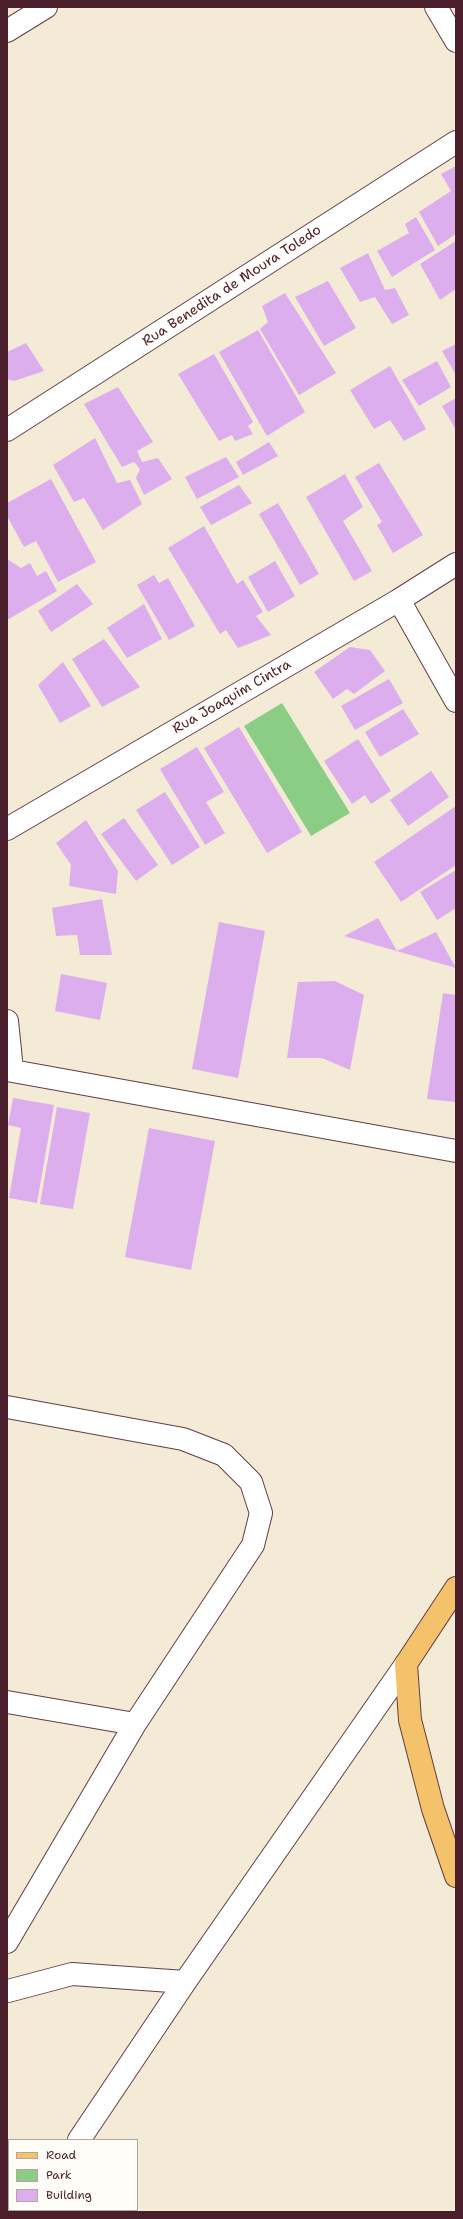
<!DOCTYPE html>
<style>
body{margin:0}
#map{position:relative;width:463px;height:2219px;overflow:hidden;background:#f3ebd6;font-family:"Shantell Sans",sans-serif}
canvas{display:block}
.frame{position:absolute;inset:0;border:8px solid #4a1f2b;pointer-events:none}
.legend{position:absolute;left:8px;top:2139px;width:130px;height:72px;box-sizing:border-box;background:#fdfcf7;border:1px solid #b5a4a5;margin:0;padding:5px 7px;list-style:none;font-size:12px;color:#4a1f2b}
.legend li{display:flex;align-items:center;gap:8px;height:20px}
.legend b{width:20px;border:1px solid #b5a4a5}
</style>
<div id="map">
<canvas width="463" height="2219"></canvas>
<div class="frame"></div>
<ul class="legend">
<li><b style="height:5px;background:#f3c26a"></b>Road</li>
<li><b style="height:11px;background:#8bcd85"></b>Park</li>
<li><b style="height:11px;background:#dcaeee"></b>Building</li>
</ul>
</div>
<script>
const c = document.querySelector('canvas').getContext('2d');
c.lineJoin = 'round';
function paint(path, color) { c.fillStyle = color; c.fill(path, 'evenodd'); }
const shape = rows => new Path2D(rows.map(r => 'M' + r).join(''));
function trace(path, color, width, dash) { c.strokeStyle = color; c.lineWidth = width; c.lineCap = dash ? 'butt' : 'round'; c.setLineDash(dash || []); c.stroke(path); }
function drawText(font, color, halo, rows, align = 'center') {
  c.font = font + ' "Shantell Sans",sans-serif'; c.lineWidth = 4; c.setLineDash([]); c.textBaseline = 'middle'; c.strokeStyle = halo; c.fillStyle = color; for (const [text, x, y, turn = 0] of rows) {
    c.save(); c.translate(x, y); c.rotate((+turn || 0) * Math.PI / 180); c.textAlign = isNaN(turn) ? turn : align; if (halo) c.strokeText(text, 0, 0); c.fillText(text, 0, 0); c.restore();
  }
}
paint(shape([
 [282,703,350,813,311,836,244,726]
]), '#8bcd85');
paint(shape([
 [456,166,456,234,438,246,419,212,451,191,441,174],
 [416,217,435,250,392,277,377,251,409,233,405,224],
 [456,241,456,289,440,300,420,264],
 [368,253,385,290,395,288,409,315,392,324,375,297,360,302,340,268],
 [328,281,356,328,324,346,295,297],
 [285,293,336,373,299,395,260,329,268,322,262,306],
 [258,330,305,412,267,436,219,352],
 [26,343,44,371,14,381,7,379,7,352],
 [456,344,456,375,442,351],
 [214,354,253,422,248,426,253,434,235,441,232,435,219,441,178,374],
 [437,361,451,387,419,406,402,380],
 [390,366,426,429,404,441,390,420,374,429,350,390],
 [118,387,153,442,137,451,142,462,158,458,172,479,144,495,136,478,140,469,134,462,122,467,84,404],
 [456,398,456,430,442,406],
 [95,438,117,483,130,480,142,504,103,530,84,498,74,502,53,465],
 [269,442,278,456,243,475,236,462],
 [226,457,239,477,197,499,185,477],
 [379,463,423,535,393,553,377,525,382,522,355,477],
 [345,474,363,507,343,521,372,571,354,581,306,497],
 [51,479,96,562,58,582,36,541,24,547,7,516,7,503],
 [239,485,252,503,211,525,200,507],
 [278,503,319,574,300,585,259,514],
 [204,526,237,584,243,580,263,612,256,616,271,635,238,648,226,630,220,634,168,548],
 [7,559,21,568,30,563,37,576,46,571,57,591,7,620],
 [275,561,295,596,268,612,248,577],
 [154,575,159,583,168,578,195,626,169,640,137,585],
 [77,584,93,604,51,632,38,611],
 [144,604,162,639,127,658,107,628],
 [104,639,140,687,102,707,72,659],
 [350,647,370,650,385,671,354,694,347,689,333,699,314,672],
 [63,662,91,706,60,723,38,685],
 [389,679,403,703,355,730,341,706],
 [403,709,419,734,380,757,365,732],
 [239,727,302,832,267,853,204,748],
 [358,739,391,791,371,804,365,795,352,804,324,761],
 [197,747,224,792,206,802,225,833,205,845,160,769],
 [431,771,449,797,408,826,390,800],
 [165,792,200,847,172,865,136,810],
 [456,806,456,865,401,902,374,862],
 [124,818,158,865,136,881,101,834],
 [86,820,118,871,116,894,69,886,71,865,56,843],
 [456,870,456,908,437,920,420,892],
 [102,899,112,955,80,955,77,935,56,936,52,908],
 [378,918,397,951,436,932,456,968,344,936],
 [219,922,265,931,238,1078,192,1069],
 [61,974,107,983,100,1020,55,1011],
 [335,981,364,995,350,1070,322,1058,287,1058,298,982],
 [443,993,456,995,456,1102,427,1099],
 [13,1098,54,1105,37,1203,9,1198,21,1128,8,1125],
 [57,1107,90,1113,73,1209,40,1204],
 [149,1128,215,1141,191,1270,125,1257]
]), '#dcaeee');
const minor = shape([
 [436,7,456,41],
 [7,31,46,7],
 [7,430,456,142],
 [399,600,456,701],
 [7,829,399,600,456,564],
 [7,1021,12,1070],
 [7,1070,456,1151],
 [7,1407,183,1439,224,1455,251,1482,261,1513,253,1545,135,1724,7,1942],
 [7,1702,135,1724],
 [8,1991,72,1974,185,1982],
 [79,2140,185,1982,406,1664]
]);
const major = shape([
 [456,1588,406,1664,410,1720,433,1809,456,1876]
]);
trace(minor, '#633e45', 24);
trace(major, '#633e45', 24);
trace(minor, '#fff', 22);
trace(major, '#f3c26a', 22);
drawText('14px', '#4a1f2b', '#fdfcf7', [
 ["Rua Benedita de Moura Toledo",232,286,-33],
 ["Rua Joaquim Cintra",232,697,-30]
]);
</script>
